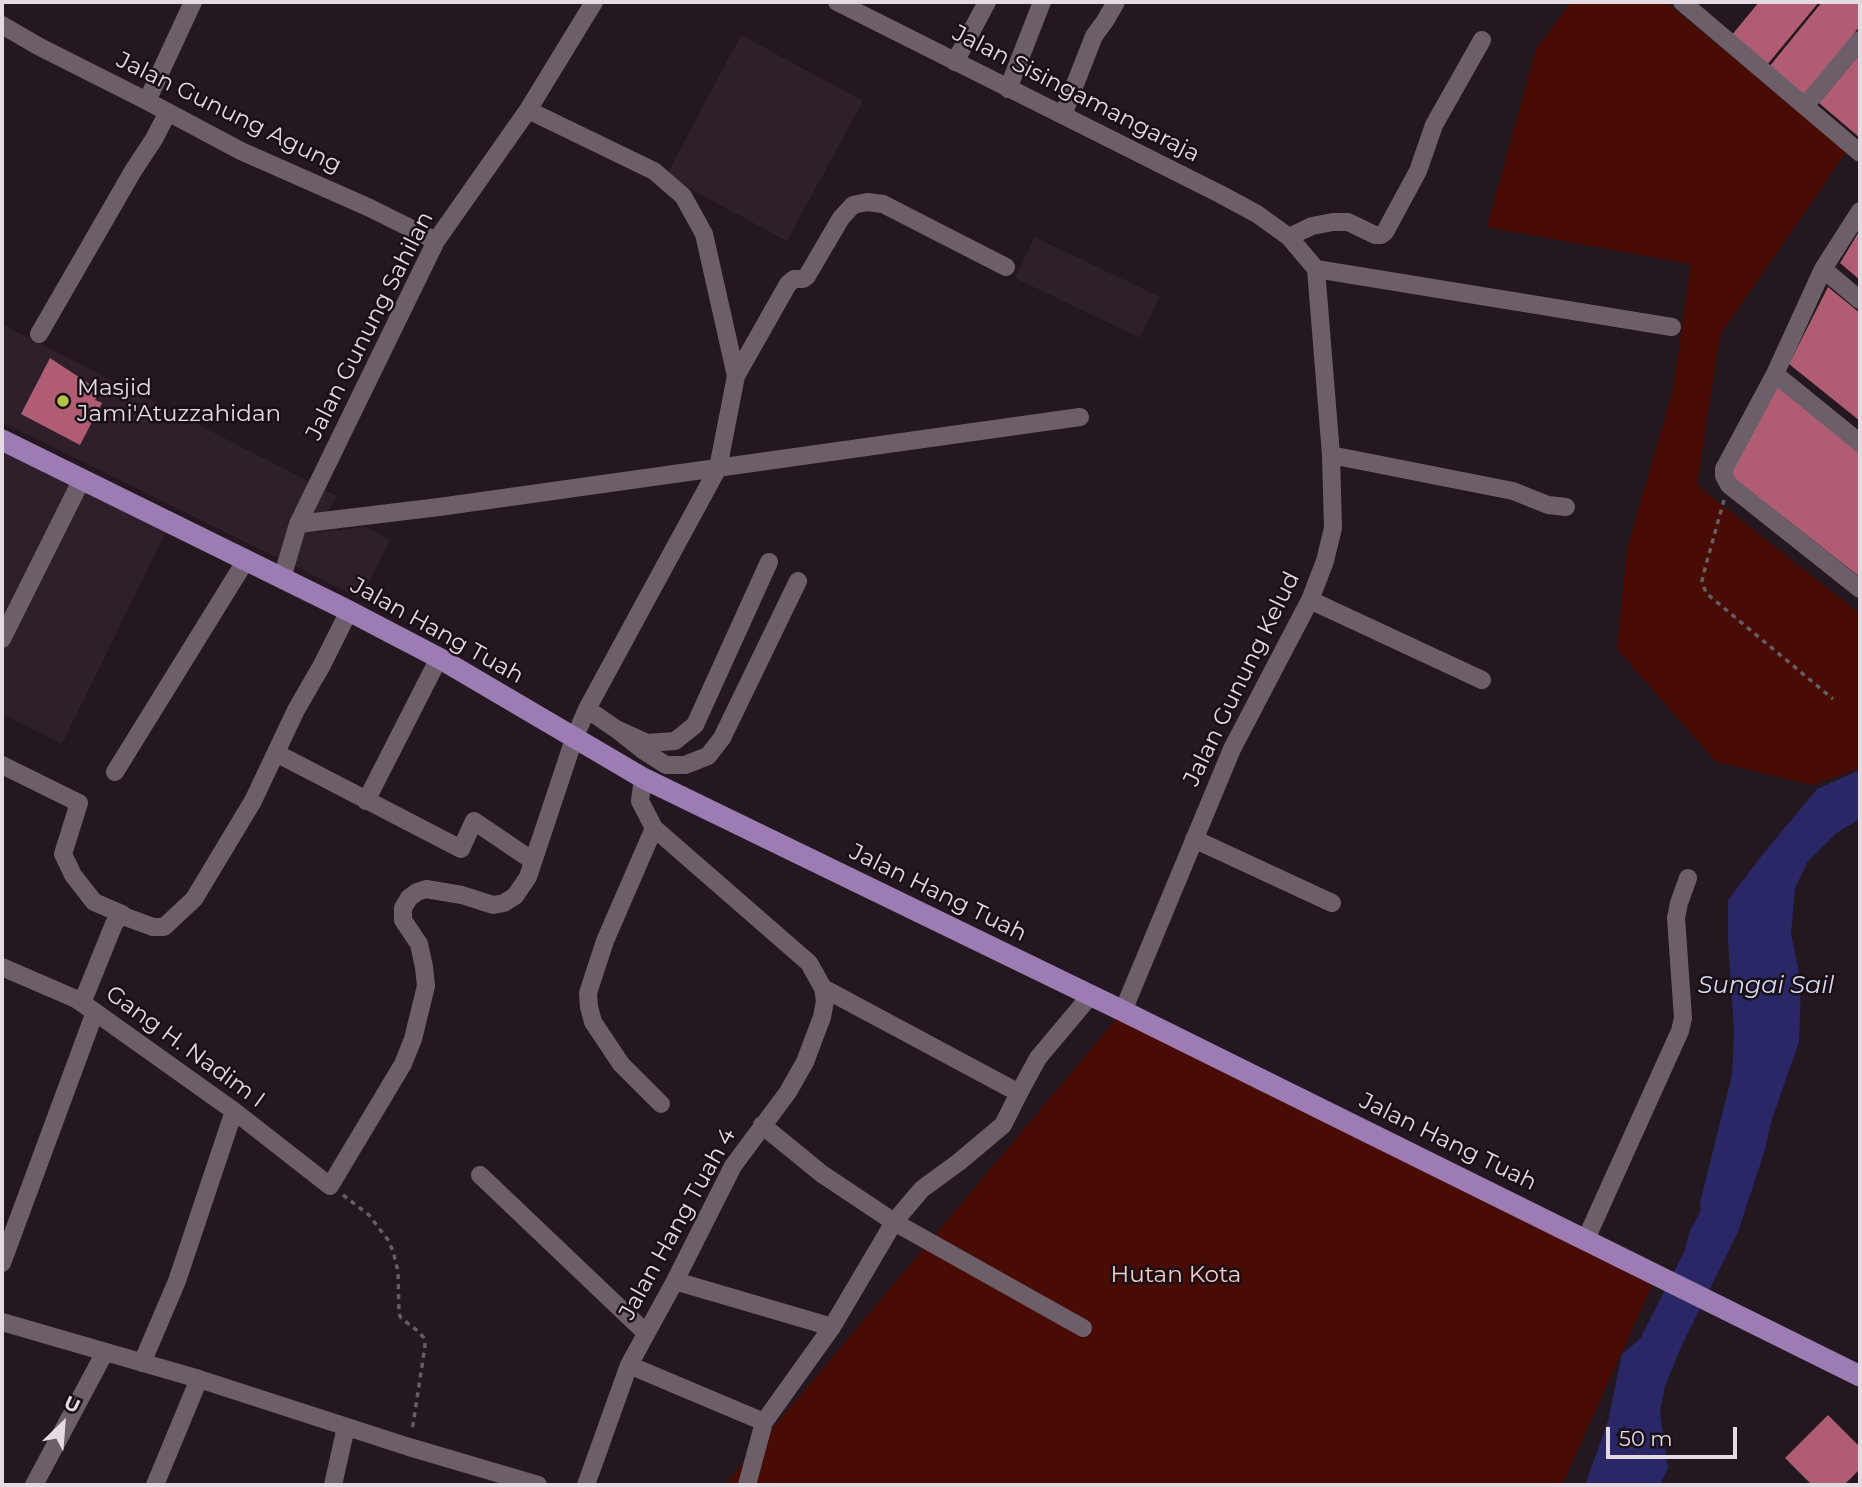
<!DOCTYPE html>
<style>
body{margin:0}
#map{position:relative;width:1862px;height:1487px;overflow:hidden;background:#231820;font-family:Montserrat,sans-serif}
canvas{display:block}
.frame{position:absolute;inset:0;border:4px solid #e3dbe1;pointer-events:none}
.north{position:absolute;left:28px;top:1389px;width:70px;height:70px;-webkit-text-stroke:5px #190f17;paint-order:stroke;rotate:25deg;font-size:19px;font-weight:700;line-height:28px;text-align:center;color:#e3dbe1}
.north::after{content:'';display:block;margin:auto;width:24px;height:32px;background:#e3dbe1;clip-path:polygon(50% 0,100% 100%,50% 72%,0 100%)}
.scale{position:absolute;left:1606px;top:1427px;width:131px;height:32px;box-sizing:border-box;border:4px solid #e3dbe1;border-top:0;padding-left:9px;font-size:21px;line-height:24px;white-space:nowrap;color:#e3dbe1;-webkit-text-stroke:5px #190f17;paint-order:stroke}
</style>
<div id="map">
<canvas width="1862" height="1487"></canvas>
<div class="frame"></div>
<div class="north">U</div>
<div class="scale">50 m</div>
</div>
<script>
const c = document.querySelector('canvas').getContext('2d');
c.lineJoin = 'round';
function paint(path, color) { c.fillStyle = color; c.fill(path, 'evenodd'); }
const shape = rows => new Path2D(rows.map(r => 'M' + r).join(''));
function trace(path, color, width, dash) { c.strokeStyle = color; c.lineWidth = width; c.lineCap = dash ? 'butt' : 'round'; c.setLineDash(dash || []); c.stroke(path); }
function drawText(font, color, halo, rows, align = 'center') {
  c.font = font + ' Montserrat,sans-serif'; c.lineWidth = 5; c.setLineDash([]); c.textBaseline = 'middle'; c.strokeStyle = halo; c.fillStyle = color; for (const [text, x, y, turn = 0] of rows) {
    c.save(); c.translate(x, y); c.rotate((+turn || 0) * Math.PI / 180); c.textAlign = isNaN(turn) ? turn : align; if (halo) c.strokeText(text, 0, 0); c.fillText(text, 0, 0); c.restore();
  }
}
paint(shape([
 [741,35,863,101,787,241,666,176],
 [1035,237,1160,297,1140,338,1015,278],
 [2,324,337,496,316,533,366,527,390,540,361,599,2,422],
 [2,452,166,532,62,744,2,714]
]), '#2f1f2b');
paint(shape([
 [1571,2,1666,2,1847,151,1720,335,1697,485,1860,614,1860,768,1812,785,1716,762,1617,649,1627,549,1673,390,1691,264,1487,227,1536,49],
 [1123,1011,1653,1283,1562,1485,725,1485]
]), '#480c05');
paint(shape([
 [1860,770,1860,819,1838,832,1808,861,1795,888,1791,934,1801,982,1799,1042,1771,1122,1764,1153,1738,1232,1681,1347,1665,1386,1660,1412,1668,1468,1660,1485,1585,1485,1608,1421,1622,1354,1640,1339,1685,1250,1689,1233,1701,1210,1700,1203,1732,1075,1734,1032,1728,939,1728,900,1763,854,1817,789]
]), '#2a2767');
paint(shape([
 [1759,2,1819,2,1767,65,1731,36],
 [1822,2,1860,2,1860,26,1804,96,1769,67],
 [1860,54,1860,138,1819,103],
 [1860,230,1860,280,1840,263],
 [1828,287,1860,313,1860,421,1789,364],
 [50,358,100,391,95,400,102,403,80,445,21,414],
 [1778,381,1860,450,1860,577,1730,475],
 [1828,1415,1860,1447,1860,1469,1844,1485,1812,1485,1785,1458]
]), '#b05d74');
trace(shape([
 [1724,500,1704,572,1702,581,1706,593,1833,699],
 [343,1195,369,1215,388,1240,393,1251,398,1271,399,1314,401,1318,419,1332,424,1338,425,1346,412,1431]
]), '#665c63', 3.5, [5, 5]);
trace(shape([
 [837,2,1220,194,1257,214,1289,237,1316,269,1331,455,1333,528,1325,561,1310,600,1232,749,1123,1011],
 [1682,2,1860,153],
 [2,25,38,46,147,101,241,151,370,208,436,241],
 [955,62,987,2],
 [1008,89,1042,2],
 [147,101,193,2],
 [1805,106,1860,40],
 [1063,115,1094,36,1105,21,1116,2],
 [1860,211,1823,269,1775,374,1724,469,1724,476,1729,485,1860,589],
 [1289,237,1312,226,1333,222,1348,222,1375,235,1381,235,1385,232,1418,171,1434,125,1482,40],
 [1316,269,1672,327],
 [1823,269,1860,300],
 [39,334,133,171,154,139,168,112],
 [1775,374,1860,443],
 [736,376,788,284,794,279,803,279,807,276,841,218,853,205,867,202,883,204,1006,267],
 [1331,455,1513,491,1548,505,1566,507],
 [298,524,439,507,1080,417],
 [282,578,298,524,436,241,528,110,594,2],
 [1310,600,1482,680],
 [2,639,82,479],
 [587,709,616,729,647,743,675,741,695,725,769,562],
 [616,729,644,751,666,765,685,765,708,756,722,738,798,581],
 [276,753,461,849,474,821,533,861],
 [2,765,79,803,63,854,73,875,94,902,122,914],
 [115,772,246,560],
 [366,801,439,658],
 [654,828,605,941,588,993,589,1007,593,1022,621,1064,661,1104],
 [1194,839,1332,903],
 [2,967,76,999,95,1012,234,1111,330,1186,403,1064,413,1039,426,986,424,967,419,944,403,920,403,908,409,898,417,892,426,889,462,895,493,905,504,903,515,896,528,877,574,739,587,709,718,468,736,376,704,234,683,196,654,171,528,110],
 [823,988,1019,1093,1038,1058,1090,996],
 [82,1003,114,924,122,914,123,916,153,927,164,927,194,899,253,801,296,710,322,665,349,611],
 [762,1125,822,1174,894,1222,1083,1328],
 [480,1175,646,1333],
 [1586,1239,1680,1031,1683,1018,1676,918,1679,903,1688,878],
 [2,1263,95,1012],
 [675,1281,832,1327],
 [2,1322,199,1379,409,1447,538,1485],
 [142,1363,177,1281,234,1111],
 [629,1365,764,1422],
 [34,1485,105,1352],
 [155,1485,199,1379],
 [333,1485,346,1427],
 [586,1485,629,1365,675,1281,733,1166,788,1092,805,1062,822,1017,825,1001,823,988,809,963,654,828,640,801,643,778],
 [747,1485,764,1422,832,1327,894,1222,922,1189,959,1162,1003,1125,1019,1093]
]), '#6d5f69', 18);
trace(shape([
 [2,440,349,611,439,658,643,778,1123,1011,1860,1376]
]), '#9c7cb2', 21);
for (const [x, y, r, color] of [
 [63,401,7,"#b5c249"]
]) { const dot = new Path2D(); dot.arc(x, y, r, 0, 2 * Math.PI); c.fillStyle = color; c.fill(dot); trace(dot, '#190f17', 2.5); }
drawText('23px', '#e3dbe1', '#190f17', [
 ["Jalan Sisingamangaraja",1076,94,27],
 ["Jalan Gunung Agung",229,113,26],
 ["Jalan Gunung Sahilan",370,326,-63],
 ["Jalan Hang Tuah",437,631,29],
 ["Jalan Gunung Kelud",1242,679,-64],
 ["Jalan Hang Tuah",938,893,26],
 ["Gang H. Nadim I",185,1047,36],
 ["Jalan Hang Tuah",1448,1142,26],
 ["Jalan Hang Tuah 4",678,1224,-61]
]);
drawText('23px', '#e3dbe1', '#190f17', [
 ["Masjid",77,388],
 ["Jami'Atuzzahidan",77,414]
], 'left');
drawText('23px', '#fbccc2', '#190f17', [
 ["Hutan Kota",1176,1275]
]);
drawText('italic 24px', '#d7daee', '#190f17', [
 ["Sungai Sail",1766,986]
]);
</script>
